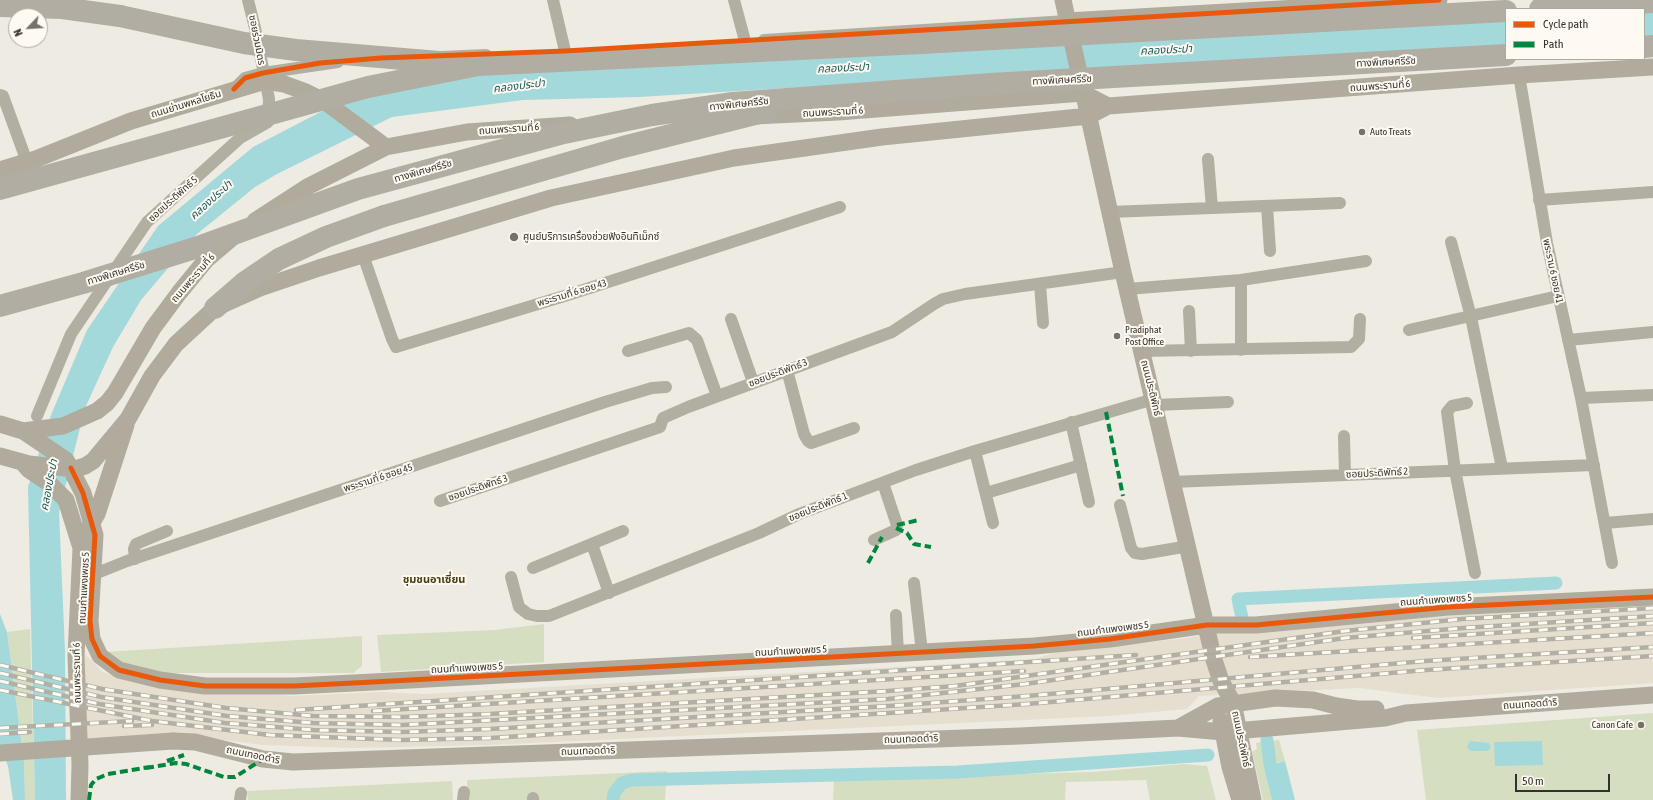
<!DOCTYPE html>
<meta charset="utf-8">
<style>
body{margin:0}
#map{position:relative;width:1653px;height:800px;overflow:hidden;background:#eeebe3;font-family:"Asap Condensed",sans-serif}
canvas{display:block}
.legend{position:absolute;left:1505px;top:8px;width:140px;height:52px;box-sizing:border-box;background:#fef9f1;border:1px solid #ada9a2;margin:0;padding:5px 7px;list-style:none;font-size:12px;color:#34312c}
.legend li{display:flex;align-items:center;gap:8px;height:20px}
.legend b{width:20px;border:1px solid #ada9a2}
.north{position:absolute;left:8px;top:8px;width:40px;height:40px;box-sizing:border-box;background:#fef9f1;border:1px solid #ada9a2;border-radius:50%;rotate:245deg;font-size:11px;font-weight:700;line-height:16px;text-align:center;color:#34312c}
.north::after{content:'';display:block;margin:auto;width:14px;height:18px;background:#75726c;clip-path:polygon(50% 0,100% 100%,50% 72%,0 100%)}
.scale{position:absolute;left:1515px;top:774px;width:95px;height:18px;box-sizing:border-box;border:2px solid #34312c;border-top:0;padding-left:5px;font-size:12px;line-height:14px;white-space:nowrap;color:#34312c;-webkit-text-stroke:3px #fef9f1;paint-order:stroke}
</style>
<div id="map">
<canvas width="1653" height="800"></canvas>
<ul class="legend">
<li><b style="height:5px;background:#e8590c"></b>Cycle path</li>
<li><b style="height:5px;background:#00873e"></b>Path</li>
</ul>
<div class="north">N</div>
<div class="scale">50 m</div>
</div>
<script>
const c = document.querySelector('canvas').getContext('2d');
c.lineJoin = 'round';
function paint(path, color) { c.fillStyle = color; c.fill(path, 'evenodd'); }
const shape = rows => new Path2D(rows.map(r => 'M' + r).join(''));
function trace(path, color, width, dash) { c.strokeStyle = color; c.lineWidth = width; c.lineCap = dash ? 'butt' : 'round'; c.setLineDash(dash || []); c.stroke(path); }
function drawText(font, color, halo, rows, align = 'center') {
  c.font = font + ' "Asap Condensed","Noto Sans Thai",sans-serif'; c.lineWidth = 4; c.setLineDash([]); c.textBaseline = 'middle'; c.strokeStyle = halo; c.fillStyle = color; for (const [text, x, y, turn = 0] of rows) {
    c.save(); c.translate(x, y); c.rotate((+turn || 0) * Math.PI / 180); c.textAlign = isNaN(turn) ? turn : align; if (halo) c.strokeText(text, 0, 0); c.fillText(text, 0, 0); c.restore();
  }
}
paint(shape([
 [1653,601,1653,683,1438,698,1359,688,1199,696,1187,709,1109,716,491,745,351,748,262,745,187,735,151,734,83,740,81,650,103,672,133,682,292,696,381,692,424,694,1035,659,1057,652,1187,638,1230,629]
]), '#e6dfd0');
paint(shape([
 [544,624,544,662,381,672,377,635,495,630],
 [30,629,35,800,25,800,24,762,7,632],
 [362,636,362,666,353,673,170,673,122,665,105,652],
 [1653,713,1653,800,1426,800,1417,730],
 [1279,740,1285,761,1268,765,1264,769,1272,800,1263,800,1252,752,1257,749,1256,743],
 [1183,764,1207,766,1216,800,1150,800,1146,780,1066,782,1065,800,833,800,834,779,1093,772],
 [667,771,665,800,467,800,467,780],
 [452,781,453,800,248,800,247,791]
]), '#d6dec1');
paint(shape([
 [1653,6,1653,37,1644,37,1644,9],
 [1506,15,1506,45,639,97,523,100,392,117,277,174,255,187,197,234,141,300,113,347,85,408,59,512,65,651,66,800,35,800,28,487,51,415,87,330,158,226,253,147,330,107,380,89,521,68],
 [0,614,7,632,24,762,25,800,13,800,8,766,0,746],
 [1470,741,1489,743,1491,748,1487,751,1470,751,1467,747],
 [1542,741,1543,765,1495,766,1494,742],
 [1285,761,1295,800,1272,800,1264,769,1268,766]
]), '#a3d9da');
trace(shape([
 [1242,618,1238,599,1556,583],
 [1267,740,1270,764,1280,800],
 [613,800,614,793,622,783,632,780,958,772,1208,755]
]), '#a3d9da', 13);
trace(shape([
 [553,0,565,51],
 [734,0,745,41],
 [764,40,1067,21],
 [442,57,486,55],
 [1519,75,1547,243,1581,398,1612,563],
 [234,89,245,78,263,73,338,62],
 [0,95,3,96,27,162],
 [1208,159,1212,208],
 [1539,200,1653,192],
 [1267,206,1270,251],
 [1110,212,1340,203],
 [1451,242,1471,317,1502,468],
 [363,255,392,339,396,347,571,294,840,207],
 [1040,284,1043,323],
 [1127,289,1241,280,1366,261],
 [1189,311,1191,351],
 [731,319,753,382],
 [1409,330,1558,296],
 [1568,340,1653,332],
 [1241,350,1241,280],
 [628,351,689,333,697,340,717,396],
 [1142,351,1351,347,1359,339,1360,319],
 [787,370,804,434,808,441,811,443,854,428],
 [1581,398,1653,395],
 [1467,403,1452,406,1447,412,1455,470,1475,573],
 [1155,405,1228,402],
 [37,416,71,334,147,222,240,138,268,122,269,99,255,28,248,0],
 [1071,422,1089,502],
 [1344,436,1345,475],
 [975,451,993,523],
 [1172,482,1594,465],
 [986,493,1081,465],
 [440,501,660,427,663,418,688,407,892,332,934,304,943,299,965,294,1123,272],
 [1120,505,1131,548,1135,553,1142,554,1189,546],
 [1605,523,1653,519],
 [874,540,896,530,897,525,883,483],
 [592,544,609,593],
 [135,559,134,549,136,544,167,531],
 [533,568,623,531],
 [92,575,127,561,605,402,652,388,666,387],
 [511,577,519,607,528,614,537,616,549,616,759,533,799,514,916,470,975,451,1154,399],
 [914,583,922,652],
 [896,615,898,654],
 [533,798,533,800],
 [240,800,241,793],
 [463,800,464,792]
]), '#b2aea2', 12);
trace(shape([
 [1063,0,1123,272,1214,660,1221,681,1233,703,1253,800],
 [1067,21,1439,0],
 [754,116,838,112,1083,93,1108,106],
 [0,170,36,159,131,121,265,81,284,84,306,92,324,101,386,147],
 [255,221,309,186,386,147,467,132,570,125],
 [0,424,23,431,66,460,83,493,95,535,90,621,92,639,100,656,119,670,160,680,205,686,294,686,373,682,1034,646,1110,639,1207,625,1256,625,1448,607,1653,597],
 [23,431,63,426,97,411,107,403,115,393,153,328,179,293,206,260,233,237],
 [0,456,29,464,75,469,85,466,93,461,128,419,152,376,176,344,215,308,260,288,319,268,551,198,734,158,882,137,1089,116,1108,106,1519,75,1653,67],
 [23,463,29,470,50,484,66,500,81,548],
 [1221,721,1230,767,1240,800],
 [1178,728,1218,706,1275,698,1313,700,1336,706,1357,709,1376,709],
 [173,741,195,742,263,759,293,762,1020,736,1178,728,1223,732,1385,718,1406,713,1653,695],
 [79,800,80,765,76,656,81,548,83,538,97,514,126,425]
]), '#b1ab9e', 17);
trace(shape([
 [0,6,62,8,120,16],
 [1540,9,1653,2],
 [1644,47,1653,46],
 [478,65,921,43],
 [828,96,991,84,1078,79],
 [215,308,245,282,279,259,326,237,384,216]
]), '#b2ada2', 22);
const rail = shape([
 [1413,638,1653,623],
 [1250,657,1653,633],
 [0,665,102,689,226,708,313,716,403,717,489,714,888,691,955,686,1345,631,1462,619,1653,608],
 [0,673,101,697,227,716,313,723,402,725,888,699,1025,684,1345,638,1463,628,1653,616],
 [0,681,99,704,225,723,313,730,402,732,490,729,889,706,1027,696,1425,661,1653,647],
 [0,690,152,721,270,735,401,740,491,738,889,713,1027,704,1426,670,1653,656],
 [296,710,1136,655],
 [373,711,1024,671],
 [124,726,152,725],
 [0,728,132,721],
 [0,734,30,732]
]);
trace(rail, '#b2afa5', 4.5);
trace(rail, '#fef9f1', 3, [9]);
trace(shape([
 [0,753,173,741]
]), '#b1ab9e', 17);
trace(shape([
 [120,16,244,43,296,50,451,63],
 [921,43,1506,11],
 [1078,79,1506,55],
 [0,189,368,87,478,65],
 [384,216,623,147,767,111],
 [0,306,83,283,198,247,358,189,564,133,652,115,733,103,828,96]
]), '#b2ada2', 22);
trace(shape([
 [1106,412,1123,496],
 [897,525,919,520],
 [896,528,907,533,914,544,931,547],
 [868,563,882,537],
 [167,761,184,755],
 [146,768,176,763,186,764,224,777,235,777,263,759],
 [89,800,91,785,96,779,108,774,150,767]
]), '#00873e', 4, [8, 4]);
trace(shape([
 [234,89,245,78,263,73,320,63,381,58,565,51,1439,0],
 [71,468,83,493,95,535,90,621,92,639,100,656,119,670,160,680,205,686,294,686,373,682,1034,646,1110,639,1207,625,1256,625,1448,607,1653,597]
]), '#e8590c', 5);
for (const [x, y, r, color] of [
 [1362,132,4,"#75726c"],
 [514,237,5,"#75726c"],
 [1117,336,4,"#75726c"],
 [1641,725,4,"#75726c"]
]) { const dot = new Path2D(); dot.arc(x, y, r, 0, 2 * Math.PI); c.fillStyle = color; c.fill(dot); trace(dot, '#fef9f1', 1.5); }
drawText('10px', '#34312c', '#fef9f1', [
 ["ซอยร่วมมิตร",257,40,79],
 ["ทางพิเศษศรีรัช",1386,62,-3],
 ["ทางพิเศษศรีรัช",1062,80,-3],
 ["ถนนพระรามที่ 6",1380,86,-4],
 ["ถนนย่านพหลโยธิน",186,104,-17],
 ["ทางพิเศษศรีรัช",739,104,-6],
 ["ถนนพระรามที่ 6",833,112,-3],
 ["ถนนพระรามที่ 6",509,129,-4],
 ["ทางพิเศษศรีรัช",423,171,-16],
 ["ซอยประดิพัทธ์ 5",173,199,-42],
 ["พระราม 6 ซอย 41",1553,271,78],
 ["ทางพิเศษศรีรัช",116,273,-17],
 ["ถนนพระรามที่ 6",193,278,-49],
 ["พระรามที่ 6 ซอย 43",572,293,-17],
 ["ซอยประดิพัทธ์ 3",778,373,-21],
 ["ถนนประดิพัทธ์",1151,388,76],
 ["ซอยประดิพัทธ์ 2",1377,473,-3],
 ["พระรามที่ 6 ซอย 45",378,478,-18],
 ["ซอยประดิพัทธ์ 3",478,488,-19],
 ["ซอยประดิพัทธ์ 1",818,507,-22],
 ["ถนนกำแพงเพชร 5",84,588,-87],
 ["ถนนกำแพงเพชร 5",1436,600,-4],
 ["ถนนกำแพงเพชร 5",1113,629,-7],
 ["ถนนกำแพงเพชร 5",791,651,-3],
 ["ถนนกำแพงเพชร 5",467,668,-3],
 ["ถนนพระรามที่ 6",77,673,-91],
 ["ถนนเทอดดำริ",1530,704,-4],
 ["ถนนเทอดดำริ",911,739,-2],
 ["ถนนประดิพัทธ์",1241,739,78],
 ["ถนนเทอดดำริ",588,751,-2],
 ["ถนนเทอดดำริ",253,755,12]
]);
drawText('10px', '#34312c', '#fef9f1', [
 ["Auto Treats",1370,132],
 ["ศูนย์บริการเครื่องช่วยฟังอินทิเม็กซ์",523,237],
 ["Pradiphat",1125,330],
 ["Post Office",1125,342],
 ["Canon Cafe",1633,725,"right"]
], 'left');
drawText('italic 11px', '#15585c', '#fef9f1', [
 ["คลองประปา",1166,50,-3],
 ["คลองประปา",843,68,-3],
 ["คลองประปา",519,86,-7],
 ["คลองประปา",211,200,-42],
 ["คลองประปา",49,485,-79]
]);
drawText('bold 11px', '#4b3d14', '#fef9f1', [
 ["ชุมชนอาเซี่ยน",434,580]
]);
</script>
